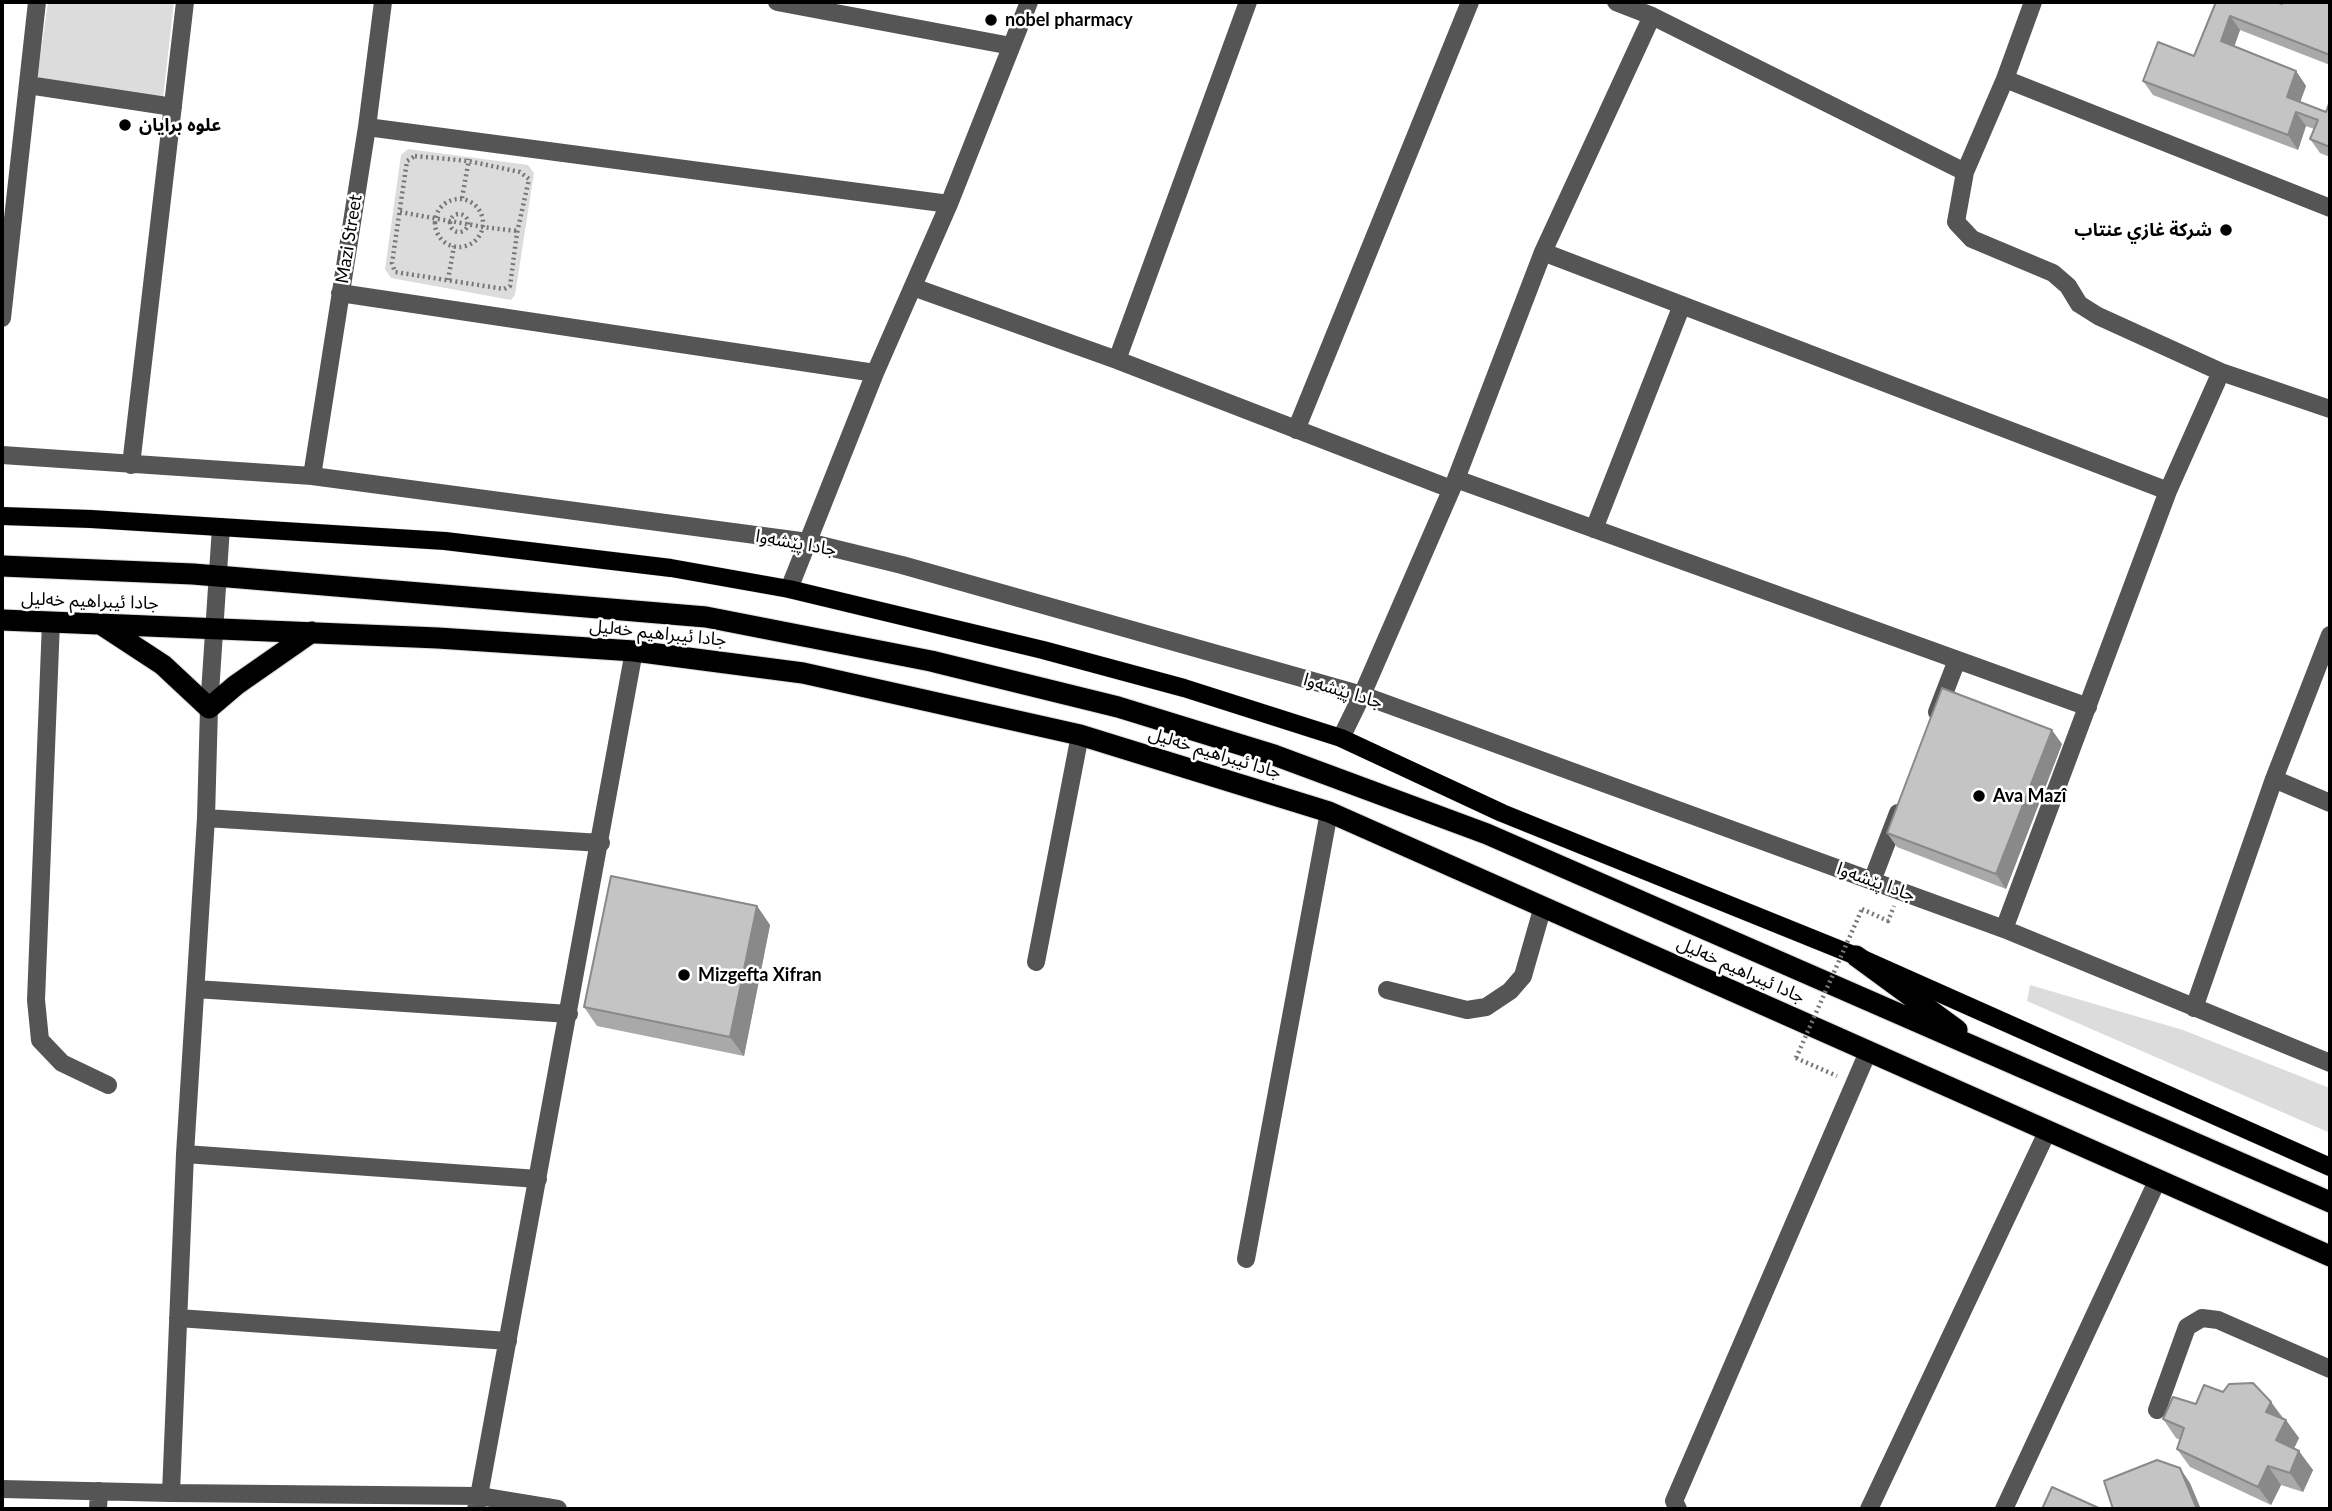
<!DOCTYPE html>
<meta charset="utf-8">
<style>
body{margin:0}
#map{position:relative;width:2332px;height:1511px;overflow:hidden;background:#fff;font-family:Lato,sans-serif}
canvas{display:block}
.frame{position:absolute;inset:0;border:4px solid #000;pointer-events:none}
</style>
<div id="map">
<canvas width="2332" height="1511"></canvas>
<div class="frame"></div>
</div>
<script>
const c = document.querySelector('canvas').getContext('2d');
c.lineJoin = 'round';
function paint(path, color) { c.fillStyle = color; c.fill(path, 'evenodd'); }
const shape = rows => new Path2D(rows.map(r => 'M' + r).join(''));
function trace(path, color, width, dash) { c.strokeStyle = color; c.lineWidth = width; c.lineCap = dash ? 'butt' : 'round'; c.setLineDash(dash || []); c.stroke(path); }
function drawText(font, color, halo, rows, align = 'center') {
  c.font = font + ' Lato,"Noto Sans Arabic",sans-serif'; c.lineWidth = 5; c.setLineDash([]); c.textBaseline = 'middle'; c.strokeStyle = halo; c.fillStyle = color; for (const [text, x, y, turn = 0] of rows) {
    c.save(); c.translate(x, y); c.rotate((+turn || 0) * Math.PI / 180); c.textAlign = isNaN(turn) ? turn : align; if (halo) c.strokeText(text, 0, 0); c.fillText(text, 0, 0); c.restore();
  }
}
paint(shape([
 [48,2,174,2,163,98,37,79],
 [408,149,528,165,534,173,515,295,511,300,391,278,385,269,401,155],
 [2030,985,2183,1030,2330,1088,2330,1133,2027,1001]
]), '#dcdcdc');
const major = shape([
 [2,516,91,519,445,541,671,568,789,589,1043,650,1184,688,1341,738,1502,813,1856,956,2330,1167]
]);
const highway = shape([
 [2,566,193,574,706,617,931,661,1118,707,1274,755,1487,834,2330,1202],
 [2,620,438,638,634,651,803,673,1080,735,1329,812,2330,1256],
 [102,625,163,665,209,708,236,685,312,632],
 [1856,956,1957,1030]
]);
trace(major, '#dbdbdb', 19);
trace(highway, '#dbdbdb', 23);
trace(shape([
 [415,156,468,161,520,172,529,179,517,233,510,286,504,289,395,272,392,263,407,161,415,156],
 [462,198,469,159],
 '435 223a24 24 0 1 1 48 0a24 24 0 1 1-48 0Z',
 [400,212,483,227,518,231],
 '450 223a9 9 0 1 1 18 0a9 9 0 1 1-18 0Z',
 [448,280,454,246],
 [1862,909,1888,921,1894,906],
 [1796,1058,1837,1076]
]), '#777', 4.5, [2, 3.5]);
trace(shape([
 [777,2,1011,46],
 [1616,2,1652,16,1965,172],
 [2033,2,2005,79,2330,208],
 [28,85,173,107],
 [367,127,949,204],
 [1543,252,2168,491],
 [913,287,1117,360,1451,489],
 [340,293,875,373],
 [2,318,37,2],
 [1117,360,1248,2],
 [2221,372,2330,409],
 [1296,430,1470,2],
 [2,455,312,476,808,542,902,565,1362,695,2004,929,2330,1063],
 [131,465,185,2],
 [312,476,367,127,383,2],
 [1456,479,2088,707],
 [221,527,209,708,206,818,185,1154,171,1493,479,1496,476,1509],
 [1594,529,1682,305],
 [789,589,875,373,949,204,1029,2],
 [51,622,36,1000,40,1040,62,1063,108,1085],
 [1937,712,1957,660],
 [1341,738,1362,695,1456,479,1543,252,1652,16],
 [2274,779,2330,635],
 [206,818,601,843],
 [1872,881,1898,813],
 [2004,929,2168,491,2221,372,2098,316,2079,304,2068,286,2053,273,1972,239,1956,222,1965,172,2005,79],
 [1036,962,1080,735],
 [196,989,569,1014],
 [1387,990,1467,1010,1486,1007,1510,991,1523,976,1543,906],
 [2194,1008,2274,779,2330,803],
 [185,1154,538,1179],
 [1246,1259,1329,812],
 [178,1318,508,1341],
 [2157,1410,2187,1327,2202,1318,2218,1320,2330,1369],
 [2,1489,171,1493],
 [98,1509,99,1491],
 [558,1509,479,1496,634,651],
 [1678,1509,1674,1501,1868,1052],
 [1869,1509,2048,1130],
 [2004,1509,2158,1179]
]), '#555', 18);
trace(major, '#000', 18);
trace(highway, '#000', 21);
trace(shape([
 [1796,1058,1862,909]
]), '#777', 4.5, [2, 3.5]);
paint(shape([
 [2216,2,2282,4,2330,2,2330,65,2240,30,2234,47,2296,71,2306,86,2300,102,2326,112,2330,101,2330,157,2320,153,2310,139,2314,129,2306,126,2298,150,2153,95,2143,81,2194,56],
 [2062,744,2006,889,1897,847,1887,833],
 [757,906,770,925,744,1056,597,1026,584,1007],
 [2223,1392,2271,1402,2299,1438,2294,1448,2313,1470,2303,1492,2281,1485,2271,1505,2190,1467,2177,1449,2180,1440,2176,1438,2163,1419]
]), '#a9a9a9');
paint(shape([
 [2230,16,2240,30,2231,56,2221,41],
 [2296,71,2306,86,2297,111,2287,97],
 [2296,112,2306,126,2298,150,2288,135],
 [2052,730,2062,744,2006,889,1996,874],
 [757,906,770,925,744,1056,730,1037],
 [2271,1402,2284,1421,2266,1412],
 [2286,1420,2299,1438,2289,1459,2276,1440],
 [2299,1451,2313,1470,2303,1492,2290,1473],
 [2268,1466,2281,1485,2271,1505,2258,1487],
 [2180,1468,2190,1483,2201,1509,2197,1509]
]), '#898989');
const building = shape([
 [2216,2,2275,2,2282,4,2283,2,2330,2,2330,55,2230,16,2221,41,2296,71,2287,97,2326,112,2330,101,2330,147,2310,139,2318,120,2296,112,2288,135,2143,81,2158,42,2194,56,2216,2],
 [1942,688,2052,730,1996,874,1887,833,1942,688],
 [611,876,757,906,730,1037,584,1007,611,876],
 [2253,1383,2271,1402,2266,1412,2286,1420,2276,1440,2299,1451,2290,1473,2268,1466,2258,1487,2177,1449,2184,1428,2163,1419,2173,1397,2196,1404,2204,1385,2223,1392,2229,1384,2253,1383],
 [2157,1460,2180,1468,2197,1509,2113,1509,2104,1481,2157,1460],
 [2052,1487,2101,1509,2042,1509,2052,1487]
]);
paint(building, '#c4c4c4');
trace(building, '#898989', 2);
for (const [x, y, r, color] of [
 [991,20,7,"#000"],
 [125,125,7,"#000"],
 [2226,230,7,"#000"],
 [1979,796,7,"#000"],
 [684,975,7,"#000"]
]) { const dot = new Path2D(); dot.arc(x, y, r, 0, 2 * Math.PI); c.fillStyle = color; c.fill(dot); trace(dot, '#fff', 2.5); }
drawText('bold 18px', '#000', '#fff', [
 ["nobel pharmacy",1005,20],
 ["علوه برايان",139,125],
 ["شركة غازي عنتاب",2212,230,"right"],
 ["Ava Mazî",1993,796],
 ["Mizgefta Xifran",698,975]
], 'left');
drawText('18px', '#000', '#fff', [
 ["Mazi Street",349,239,-81],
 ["جادا پێشەوا",796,543,10],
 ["جادا ئیبراهیم خەلیل",90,601,2],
 ["جادا ئیبراهیم خەلیل",658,633,6],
 ["جادا پێشەوا",1343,691,17],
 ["جادا ئیبراهیم خەلیل",1215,753,17],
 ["جادا پێشەوا",1876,882,20],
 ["جادا ئیبراهیم خەلیل",1741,970,24]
]);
</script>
